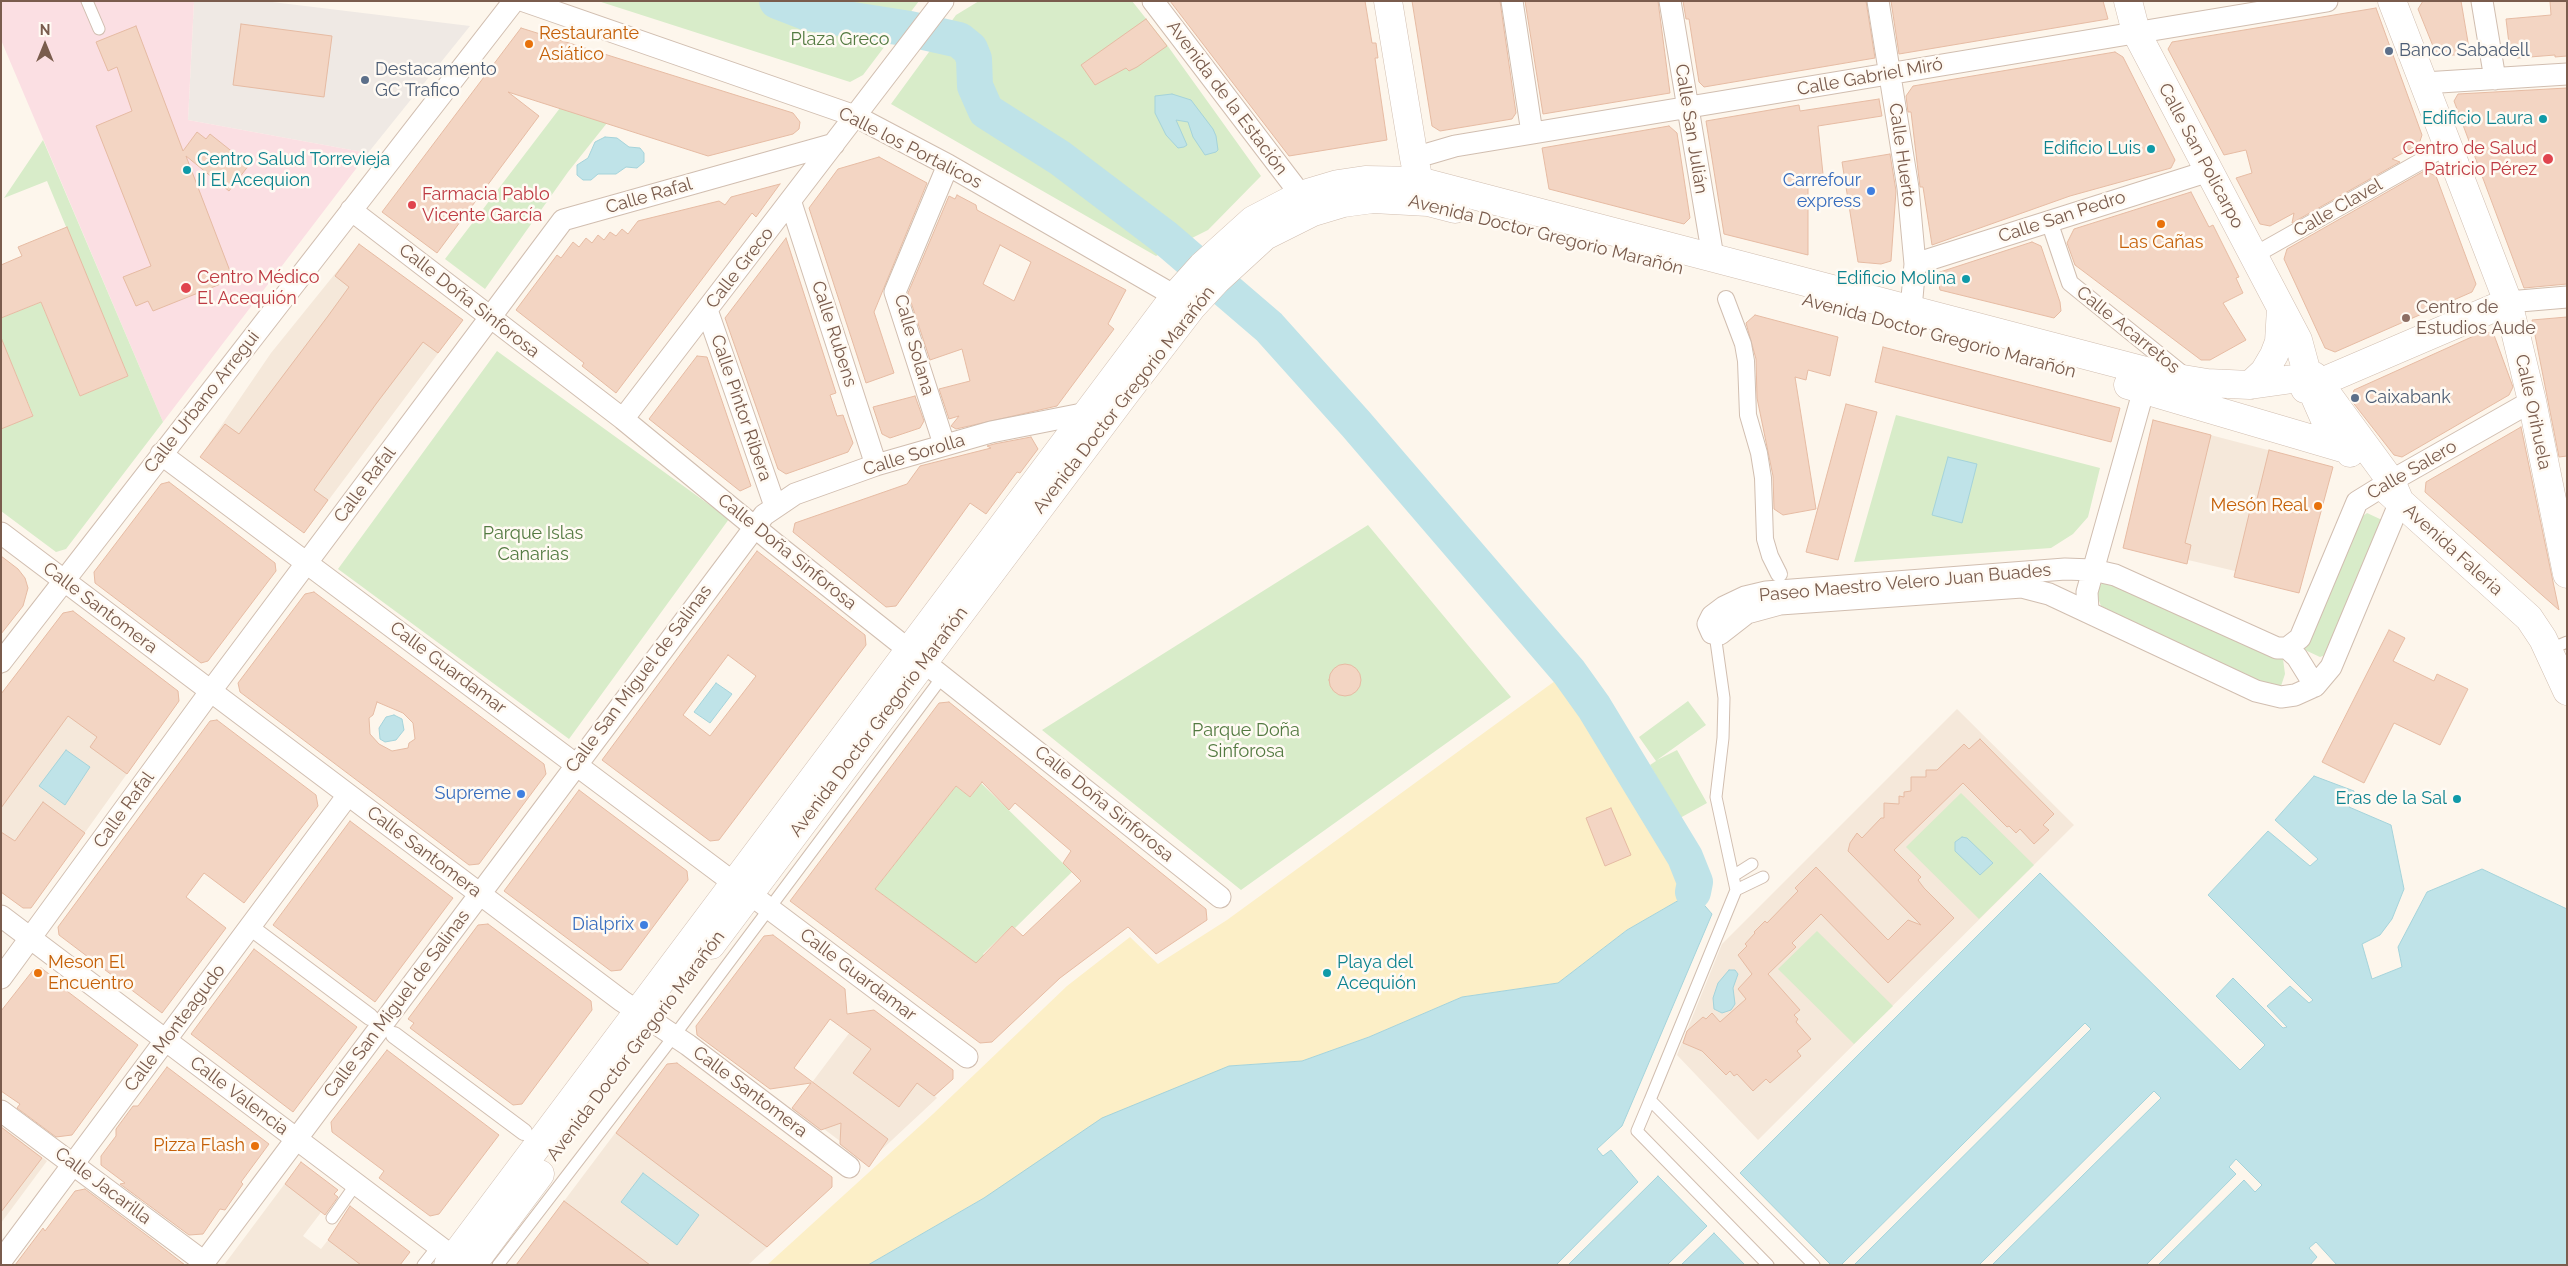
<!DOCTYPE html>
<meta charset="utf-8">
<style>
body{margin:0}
#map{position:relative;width:2568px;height:1266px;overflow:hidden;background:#fdf6ec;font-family:Raleway,sans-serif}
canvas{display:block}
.frame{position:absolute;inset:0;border:2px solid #7a5c4d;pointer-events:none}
.north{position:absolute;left:20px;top:20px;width:50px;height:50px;-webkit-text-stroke:4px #fffaf3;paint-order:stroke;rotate:0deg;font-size:14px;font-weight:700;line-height:20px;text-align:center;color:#7a5c4d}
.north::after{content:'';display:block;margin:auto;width:18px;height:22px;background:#7a5c4d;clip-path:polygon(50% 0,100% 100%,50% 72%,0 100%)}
</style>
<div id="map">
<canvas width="2568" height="1266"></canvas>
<div class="frame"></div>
<div class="north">N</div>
</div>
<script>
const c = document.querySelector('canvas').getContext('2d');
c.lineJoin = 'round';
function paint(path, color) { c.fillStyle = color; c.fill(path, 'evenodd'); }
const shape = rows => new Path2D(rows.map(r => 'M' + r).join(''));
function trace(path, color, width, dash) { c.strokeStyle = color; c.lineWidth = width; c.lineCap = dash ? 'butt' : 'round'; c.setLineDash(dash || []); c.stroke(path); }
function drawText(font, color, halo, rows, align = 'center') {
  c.font = font + ' Raleway,sans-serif'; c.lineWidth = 5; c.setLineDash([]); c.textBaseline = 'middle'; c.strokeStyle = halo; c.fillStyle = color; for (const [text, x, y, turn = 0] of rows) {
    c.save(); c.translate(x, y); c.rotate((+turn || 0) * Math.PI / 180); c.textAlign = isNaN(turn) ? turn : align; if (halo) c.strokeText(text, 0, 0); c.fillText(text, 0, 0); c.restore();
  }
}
paint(shape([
 [359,244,463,320,304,533,200,457,271,353],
 [2153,420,2333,467,2299,593,2234,577,2235,571,2188,560,2187,564,2123,548],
 [73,611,178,691,179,701,31,908,23,908,1,892,1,694,63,613],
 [1957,709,2074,825,1758,1140,1677,1055,1722,944],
 [874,1010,953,1070,953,1079,935,1096,937,1098,877,1154,869,1167,840,1145,840,1141,824,1129,820,1130,792,1109,865,1012],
 [667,1064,832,1177,832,1187,748,1265,516,1265],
 [1,1126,47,1161,1,1223],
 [310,1169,338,1190,303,1236,321,1249,353,1208,410,1252,400,1265,224,1265,292,1174]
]), '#f5e8da');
paint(shape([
 [194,1,264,1,470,26,368,153,188,120]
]), '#efe9e4');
paint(shape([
 [1,1,194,1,188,120,368,153,163,422,1,40]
]), '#fbdfe3');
paint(shape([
 [598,1,919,1,863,75,850,82],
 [979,1,1132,1,1167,45,1261,176,1208,230,1156,256,891,104,956,15],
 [560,108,607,123,568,172,485,289,445,259],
 [43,140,163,422,66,549,56,552,1,511,1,429,33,415,1,339,1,318,41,302,80,396,128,376,47,181,4,198],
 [497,351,729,519,569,739,338,569],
 [1896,415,2100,468,2088,517,2073,534,2051,548,1854,562],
 [2367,513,2382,520,2325,655,2320,657,2305,650,2305,647,2363,516],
 [1368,525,1511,697,1241,890,1042,730],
 [2102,583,2115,583,2283,659,2285,674,2281,686,2268,689,2101,606,2096,593],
 [1688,701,1706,725,1657,760,1677,750,1707,803,1680,818,1650,765,1656,761,1639,737],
 [981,783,1072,872,1015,928,1012,926,983,954,986,958,978,966,875,889,956,786,970,797],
 [1961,793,2034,865,1979,919,1906,847],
 [1817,931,1893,1006,1854,1044,1778,969]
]), '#d8ecc9');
paint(shape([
 [1555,681,1625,774,1678,874,1676,880,1693,892,1627,930,1558,983,1462,997,1369,1037,1302,1061,1229,1066,984,1198,868,1265,767,1265,933,1114,1067,986,1130,937,1158,964,1227,920]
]), '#fcefc7');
const water = shape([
 [1172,94,1191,100,1213,129,1216,136,1218,150,1216,152,1205,155,1193,137,1188,122,1176,120,1187,145,1184,147,1178,148,1166,135,1155,113,1155,96,1172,94],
 [605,137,617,138,629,147,640,148,644,153,644,162,637,168,626,167,616,174,598,174,591,180,583,180,577,175,577,165,588,158,595,142,605,137],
 [1948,457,1977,464,1962,523,1932,515,1948,457],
 [716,683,732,694,710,723,694,712,716,683],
 [394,715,402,719,404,730,396,740,385,742,380,739,379,728,386,717,394,715],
 [66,750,90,767,65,805,39,786,66,750],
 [2314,776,2354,791,2349,807,2391,825,2404,889,2392,919,2380,935,2362,944,2372,979,2402,967,2398,947,2427,892,2482,869,2567,909,2567,1265,2337,1265,2316,1242,2309,1248,2317,1257,2310,1265,2158,1265,2244,1180,2255,1192,2262,1185,2236,1159,2229,1167,2236,1174,2146,1265,1992,1265,2161,1098,2154,1091,1979,1265,1854,1265,2091,1029,2085,1023,1841,1265,1831,1265,1740,1173,2040,873,2240,1070,2265,1045,2216,996,2233,978,2283,1028,2287,1027,2267,1006,2290,986,2309,1003,2313,1000,2208,895,2268,831,2310,866,2318,859,2275,820,2314,776],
 [1962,837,1967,838,1993,863,1980,875,1955,851,1955,842,1962,837],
 [1693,892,1712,914,1622,1126,1597,1149,1603,1156,1611,1150,1638,1182,1556,1265,868,1265,984,1198,1102,1118,1229,1066,1302,1061,1369,1037,1462,997,1558,983,1627,930,1693,892],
 [1729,970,1735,970,1738,974,1733,988,1735,1004,1731,1010,1722,1013,1714,1009,1713,998,1718,983,1729,970],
 [643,1173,699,1215,677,1245,621,1202,643,1173],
 [1658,1176,1707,1226,1667,1265,1568,1265,1658,1176],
 [1714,1233,1745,1265,1681,1265,1714,1233]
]);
paint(water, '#bfe3e8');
trace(water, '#a5d3da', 1);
trace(shape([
 [777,1,808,13,910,29,959,40,970,49,974,59,975,86,986,111,1060,158,1163,236,1269,327,1356,424,1569,672,1594,707,1685,857,1695,882,1693,892]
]), '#bfe3e8', 36);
const building = shape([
 [1170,1,1365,1,1372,43,1376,43,1378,58,1375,58,1387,140,1289,156,1170,1],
 [1412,1,1500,1,1516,113,1512,119,1440,131,1432,126,1412,1],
 [1525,1,1658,1,1670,93,1543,114,1525,1],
 [1683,1,1866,1,1875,58,1704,87,1699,82,1689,19,1686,19,1683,1],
 [1891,1,2103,1,2108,19,1899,54,1891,1],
 [2423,1,2461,1,2470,54,2437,56,2418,9,2423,1],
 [2550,1,2567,1,2567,56,2555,57,2555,55,2517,58,2510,52,2506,19,2551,15,2550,1],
 [2376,8,2422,135,2419,144,2392,159,2400,162,2292,223,2294,213,2270,226,2260,224,2236,178,2252,173,2246,150,2224,155,2168,49,2172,42,2376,8],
 [1146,19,1167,46,1137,67,1129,71,1126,68,1095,85,1081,65,1146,19],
 [241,24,332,36,324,97,233,85,241,24],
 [136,26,183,151,197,132,206,139,210,134,249,165,229,191,186,156,233,279,153,311,148,301,136,306,123,277,151,266,96,126,132,111,117,67,108,71,96,42,136,26],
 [521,28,793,113,800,122,799,129,793,134,708,156,508,92,539,116,437,253,382,212,521,28],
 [2115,52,2123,57,2175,160,2171,168,2070,196,1932,245,1923,187,1920,187,1911,112,1908,112,1906,96,1913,86,2115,52],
 [2567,88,2567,284,2524,288,2454,101,2458,94,2567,88],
 [1879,99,1882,116,1818,126,1823,174,1808,175,1808,255,1724,234,1706,121,1799,105,1800,111,1879,99],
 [1669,126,1677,133,1690,218,1684,224,1549,189,1542,148,1669,126],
 [1890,154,1896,191,1891,261,1881,264,1858,262,1842,162,1890,154],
 [879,157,927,183,874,312,894,373,866,383,809,208,838,169,879,157],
 [2424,171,2436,176,2476,284,2472,292,2335,352,2325,348,2284,259,2287,249,2424,171],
 [780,184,756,217,752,213,616,393,582,366,584,363,516,310,557,255,561,258,573,242,579,247,586,238,592,243,598,235,604,240,610,232,616,236,622,229,628,234,638,221,719,201,725,205,731,197,780,184],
 [2191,192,2209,227,2213,225,2239,277,2236,278,2243,293,2223,303,2246,340,2210,360,2201,360,2075,265,2067,243,2074,229,2191,192],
 [957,195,976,205,977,210,1126,290,1108,324,1114,329,1057,406,956,429,951,426,959,416,949,419,939,389,970,381,962,349,930,360,908,293,949,196,955,199,957,195],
 [1000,245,1031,262,1014,301,983,284,1000,245],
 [67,227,128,376,80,396,41,302,1,318,1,265,22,256,18,247,67,227],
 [786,238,836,393,830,395,837,416,843,415,853,443,848,452,786,474,778,469,725,318,786,238],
 [2032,242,2041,246,2060,302,2061,311,2054,318,1940,290,1937,273,2032,242],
 [359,244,463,320,438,353,423,342,376,404,314,490,328,500,304,533,200,457,225,424,239,434,328,316,349,287,335,276,359,244],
 [1755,315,1838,337,1830,376,1808,370,1806,380,1795,377,1816,509,1783,515,1774,509,1773,476,1757,398,1756,359,1746,323,1755,315],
 [2567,317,2567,456,2559,457,2532,320,2567,317],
 [2485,331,2494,335,2513,387,2509,395,2402,457,2394,455,2351,400,2354,390,2485,331],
 [2,340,33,416,1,429,1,341,2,340],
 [1883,347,2120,408,2111,442,1875,382,1883,347],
 [697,356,707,357,751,486,740,491,649,419,697,356],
 [915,396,924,421,920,428,890,438,882,434,873,407,915,396],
 [1846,404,1877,412,1838,560,1806,552,1846,404],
 [2153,420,2211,435,2185,543,2191,545,2187,564,2123,548,2153,420],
 [2521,427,2552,577,2559,610,2425,492,2426,482,2521,427],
 [1031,437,1038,449,1020,473,1017,472,986,514,970,503,896,606,886,607,793,532,795,523,907,484,920,466,991,448,987,446,994,444,1031,437],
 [2269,450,2333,467,2299,593,2234,577,2251,506,2255,507,2269,450],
 [169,482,275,563,276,571,208,661,201,663,95,583,94,572,161,484,169,482],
 [757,551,865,635,866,645,719,840,710,841,602,760,757,551],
 [728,655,756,676,710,736,683,715,728,655],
 [1,556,18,569,25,578,28,588,23,606,1,634,1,556],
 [314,592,544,764,546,774,479,864,469,865,240,692,238,683,305,594,314,592],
 [377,702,403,713,413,723,415,739,409,743,408,748,392,751,379,744,370,734,369,718,373,715,377,702],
 [73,611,178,691,179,701,127,774,90,747,97,737,68,716,1,808,1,694,63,613,73,611],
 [2389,630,2405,638,2393,661,2434,681,2437,674,2468,689,2440,745,2394,723,2364,783,2322,762,2389,630],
 '1329 680a16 16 0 1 1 32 0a16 16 0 1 1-32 0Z',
 [949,702,1206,909,1207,920,1156,954,1128,927,1060,978,992,1042,980,1043,790,901,939,703,949,702],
 [982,782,1009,810,1015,803,1071,851,1063,863,1081,881,1023,936,1012,926,976,963,875,889,956,786,970,797,982,782],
 [217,720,316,795,318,806,244,903,204,873,186,897,226,928,162,1013,59,935,58,927,210,721,217,720],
 [1980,739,2054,814,2043,825,2049,830,2034,844,2020,829,2016,833,2009,826,2007,827,1963,783,1894,850,1921,877,1918,880,1924,888,1954,918,1888,983,1821,914,1792,943,1796,947,1768,974,1800,1010,1794,1015,1798,1019,1796,1022,1811,1039,1797,1051,1801,1056,1770,1083,1766,1079,1753,1091,1737,1074,1734,1076,1730,1071,1726,1075,1702,1051,1683,1043,1687,1031,1703,1017,1706,1019,1712,1013,1720,1022,1746,999,1738,989,1752,974,1738,955,1747,946,1745,944,1755,933,1754,932,1765,921,1767,923,1798,891,1795,888,1816,867,1888,940,1908,920,1921,925,1848,851,1850,843,1857,833,1862,838,1881,818,1884,818,1884,803,1899,804,1899,796,1904,797,1904,792,1911,791,1911,777,1926,777,1926,770,1937,770,1964,744,1969,749,1980,739],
 [579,790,687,871,688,880,621,970,611,971,504,891,579,790],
 [43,802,85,833,31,908,23,908,1,892,1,832,15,841,43,802],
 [1611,808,1631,855,1605,866,1586,818,1611,808],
 [350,821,453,898,375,1002,273,925,350,821],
 [488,924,591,1001,592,1010,522,1104,513,1105,410,1028,414,1023,408,1019,478,925,488,924],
 [773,935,845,989,847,1014,874,1010,953,1070,953,1079,934,1096,917,1083,899,1107,853,1073,871,1049,830,1019,794,1068,888,1139,869,1167,840,1144,841,1123,821,1130,792,1108,811,1083,770,1089,697,1035,696,1026,764,936,773,935],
 [254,949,357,1027,293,1112,191,1034,254,949],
 [41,968,60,982,59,985,138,1045,72,1135,56,1137,17,1108,20,1104,1,1091,1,1011,34,969,41,968],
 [387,1050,499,1135,439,1214,430,1216,379,1178,384,1171,332,1132,331,1122,387,1050],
 [677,1063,832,1177,832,1187,767,1247,616,1133,667,1064,677,1063],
 [167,1067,269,1144,241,1182,243,1184,225,1210,220,1209,203,1234,189,1235,120,1184,125,1183,101,1165,101,1156,116,1136,116,1129,133,1106,138,1106,167,1067],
 [1,1127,42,1158,1,1212,1,1127],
 [301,1162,338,1190,334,1194,338,1197,325,1215,285,1184,301,1162],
 [85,1189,153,1240,185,1265,15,1265,43,1228,45,1231,75,1191,85,1189],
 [564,1201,650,1265,516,1265,564,1201],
 [350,1206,410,1252,400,1265,361,1265,328,1240,350,1206]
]);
paint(building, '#f3d5c3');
trace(building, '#e6bba3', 1);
const service = shape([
 [87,1,99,29],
 [2548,650,2567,642],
 [1733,876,1752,864],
 [1736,890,1763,877],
 [1650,1100,1736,890,1716,797,1723,738,1724,698,1715,634],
 [332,1218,356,1184],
 [423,1265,438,1246],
 [498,1265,674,1036,943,676],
 [1768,1265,1637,1131,1650,1100,1814,1265]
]);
const pedestrian = shape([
 [2049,221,2070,283,2185,376],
 [2253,256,2448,146],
 [1726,299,1743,344,1746,361,1748,415,1759,453,1763,478,1765,539,1770,556,1779,574],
 [250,927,370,1017],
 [394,1035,524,1132]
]);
const minor = shape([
 [524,1,855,116,948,165,1187,303],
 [1153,1,1301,195],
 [1512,1,1532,133],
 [1670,1,1713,257],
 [1878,1,1908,188,1915,264,1911,309],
 [2482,1,2495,79],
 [2424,83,2567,74],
 [1414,158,1455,146,2327,1],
 [791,203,876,465],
 [351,210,623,419,774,543,1220,897],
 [1915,264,2209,171],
 [2508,302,2567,297],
 [707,310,775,506],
 [623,419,943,1],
 [944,444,895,292,948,165],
 [161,454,734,883],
 [1,533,622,1001,688,1045,849,1167],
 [2088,611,2087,592,2144,389],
 [2287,648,2300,638,2357,502,2391,481,2532,401],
 [1,662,514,1],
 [2315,686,2297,657,2287,648,2277,648,2115,575,2093,570,2065,569,1766,592,1745,597,1724,607,1712,616,1708,624,1712,633,1720,634,1747,613,1780,604,2022,587,2049,594,2256,691,2281,697,2295,695,2315,686,2331,667,2400,502],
 [750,894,967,1057],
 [1,916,453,1257],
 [1,978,210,692,563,220,834,144],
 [1,1111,204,1262],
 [1,1261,348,795],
 [202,1265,764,515,795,494,876,465,991,432,1087,413]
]);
const tertiary = shape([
 [1388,1,1414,158,1419,181,1425,196],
 [2128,1,2136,32,2298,340,2311,388,2325,420,2350,453],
 [2392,1,2508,302,2532,401,2567,574],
 [2128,385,2346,449],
 [2250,385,2264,372,2274,355,2279,342,2281,308],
 [2305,389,2508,302],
 [2387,490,2529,618,2543,639,2567,691],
 [711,945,1125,394,1192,307,1217,280,1265,236,1313,212,1343,203,1373,199,1428,202,1455,209],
 [448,1265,1175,296,1202,266,1253,220,1301,195,1338,184,1365,180,1419,181,2165,376,2207,383,2250,385,2314,376,2391,481,2400,502],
 [472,1265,540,1174]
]);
trace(service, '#d1beb0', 13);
trace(pedestrian, '#d1beb0', 18);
trace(minor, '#d1beb0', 23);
trace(tertiary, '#d1beb0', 29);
trace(service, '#fff', 11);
trace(pedestrian, '#fff', 16);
trace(minor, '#fff', 21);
trace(tertiary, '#fff', 28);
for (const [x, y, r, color] of [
 [529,44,5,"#e8710a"],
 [2389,51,5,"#5c6f8a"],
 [365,80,5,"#5c6f8a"],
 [2543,119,5,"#0f9aa8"],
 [2151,149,5,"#0f9aa8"],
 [2548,159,6,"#e0444e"],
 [187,170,5,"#0f9aa8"],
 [1871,191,5,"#3f7fe0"],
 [412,205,5,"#e0444e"],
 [2161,224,5,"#e8710a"],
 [1966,279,5,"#0f9aa8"],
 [186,288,6,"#e0444e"],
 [2406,318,5,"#8d6e63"],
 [2355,398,5,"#5c6f8a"],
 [2318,506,5,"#e8710a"],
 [521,794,5,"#3f7fe0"],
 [2457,799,5,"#0f9aa8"],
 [644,925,5,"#3f7fe0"],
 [38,973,5,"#e8710a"],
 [1327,973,5,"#0f9aa8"],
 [255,1146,5,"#e8710a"]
]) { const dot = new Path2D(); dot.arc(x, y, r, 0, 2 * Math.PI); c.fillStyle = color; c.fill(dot); trace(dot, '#fffaf3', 2); }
drawText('18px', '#c56008', '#fffaf3', [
 ["Restaurante",539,34],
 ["Asiático",539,55],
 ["Las Cañas",2161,243,"center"],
 ["Mesón Real",2308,506,"right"],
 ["Meson El",48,963],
 ["Encuentro",48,984],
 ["Pizza Flash",245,1146,"right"]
], 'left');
drawText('18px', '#537a41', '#fffaf3', [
 ["Plaza Greco",840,40],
 ["Parque Islas",533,534],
 ["Canarias",533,555],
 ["Parque Doña",1246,731],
 ["Sinforosa",1246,752]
]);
drawText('18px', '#4e5e75', '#fffaf3', [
 ["Banco Sabadell",2399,51],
 ["Destacamento",375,70],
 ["GC Trafico",375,91],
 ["Caixabank",2365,398]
], 'left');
drawText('18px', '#7a5c4d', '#fffaf3', [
 ["Calle Gabriel Miró",1870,77,-10],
 ["Avenida de la Estación",1227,98,53],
 ["Calle San Julián",1691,129,81],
 ["Calle los Portalicos",910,148,27],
 ["Calle Huerto",1902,155,82],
 ["Calle San Policarpo",2201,156,62],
 ["Calle Rafal",649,196,-16],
 ["Calle Clavel",2338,208,-30],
 ["Calle San Pedro",2062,217,-18],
 ["Avenida Doctor Gregorio Marañón",1546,235,14],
 ["Calle Greco",740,268,-52],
 ["Calle Doña Sinforosa",469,301,38],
 ["Calle Acarretos",2128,330,39],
 ["Calle Rubens",834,334,72],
 ["Avenida Doctor Gregorio Marañón",1939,336,15],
 ["Calle Solana",914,345,74],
 ["Avenida Doctor Gregorio Marañón",1124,400,-52],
 ["Calle Urbano Arregui",202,402,-52],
 ["Calle Pintor Ribera",741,408,71],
 ["Calle Orihuela",2533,412,78],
 ["Calle Sorolla",914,455,-17],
 ["Calle Salero",2412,470,-30],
 ["Calle Rafal",365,485,-53],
 ["Avenida Faleria",2453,550,42],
 ["Calle Doña Sinforosa",787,552,39],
 ["Paseo Maestro Velero Juan Buades",1905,583,-5],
 ["Calle Santomera",100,608,37],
 ["Calle Guardamar",448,668,37],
 ["Calle San Miguel de Salinas",639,679,-53],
 ["Avenida Doctor Gregorio Marañón",879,722,-53],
 ["Calle Doña Sinforosa",1104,804,39],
 ["Calle Rafal",124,810,-54],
 ["Calle Santomera",424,852,37],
 ["Calle Guardamar",858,975,37],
 ["Calle San Miguel de Salinas",397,1004,-53],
 ["Calle Monteagudo",175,1028,-53],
 ["Avenida Doctor Gregorio Marañón",636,1046,-53],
 ["Calle Santomera",750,1092,37],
 ["Calle Valencia",239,1096,37],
 ["Calle Jacarilla",103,1186,37]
]);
drawText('18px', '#0d838f', '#fffaf3', [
 ["Edificio Laura",2533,119],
 ["Edificio Luis",2141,149],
 ["Centro Salud Torrevieja",197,160,"left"],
 ["II El Acequion",197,181,"left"],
 ["Edificio Molina",1956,279],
 ["Eras de la Sal",2447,799],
 ["Playa del",1337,963,"left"],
 ["Acequión",1337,984,"left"]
], 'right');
drawText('18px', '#be3a42', '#fffaf3', [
 ["Centro de Salud",2537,149,"right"],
 ["Patricio Pérez",2537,170,"right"],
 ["Farmacia Pablo",422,195],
 ["Vicente García",422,216],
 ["Centro Médico",197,278],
 ["El Acequión",197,299]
], 'left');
drawText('18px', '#366cbe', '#fffaf3', [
 ["Carrefour",1861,181],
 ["express",1861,202],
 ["Supreme",511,794],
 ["Dialprix",634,925]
], 'right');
drawText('18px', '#785e54', '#fffaf3', [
 ["Centro de",2416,308],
 ["Estudios Aude",2416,329]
], 'left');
</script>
